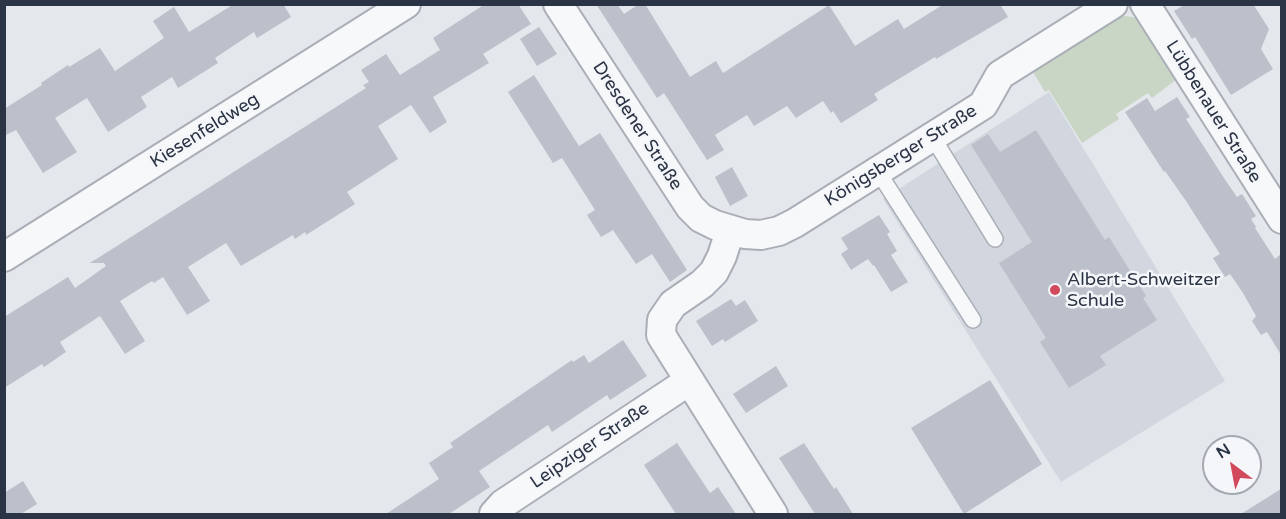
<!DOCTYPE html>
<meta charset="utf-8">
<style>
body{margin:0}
#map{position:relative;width:1286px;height:519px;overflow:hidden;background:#e4e7ec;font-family:"Varela Round",sans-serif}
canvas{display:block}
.frame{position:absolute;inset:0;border:6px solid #2b3445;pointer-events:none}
.north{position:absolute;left:1202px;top:435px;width:60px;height:60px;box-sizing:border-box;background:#f4f6f9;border:2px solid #a4a8b1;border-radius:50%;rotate:328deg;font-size:16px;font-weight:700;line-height:24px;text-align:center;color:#2b3445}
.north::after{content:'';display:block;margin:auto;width:21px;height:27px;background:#d1495b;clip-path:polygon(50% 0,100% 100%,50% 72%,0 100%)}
</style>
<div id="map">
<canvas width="1286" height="519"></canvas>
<div class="frame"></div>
<div class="north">N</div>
</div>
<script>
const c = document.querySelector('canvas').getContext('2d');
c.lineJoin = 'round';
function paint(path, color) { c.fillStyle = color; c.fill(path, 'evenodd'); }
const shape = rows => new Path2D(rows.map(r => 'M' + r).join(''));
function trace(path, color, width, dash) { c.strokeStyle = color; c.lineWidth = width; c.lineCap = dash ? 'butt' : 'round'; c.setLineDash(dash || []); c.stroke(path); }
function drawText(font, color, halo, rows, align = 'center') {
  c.font = font + ' "Varela Round",sans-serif'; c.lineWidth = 5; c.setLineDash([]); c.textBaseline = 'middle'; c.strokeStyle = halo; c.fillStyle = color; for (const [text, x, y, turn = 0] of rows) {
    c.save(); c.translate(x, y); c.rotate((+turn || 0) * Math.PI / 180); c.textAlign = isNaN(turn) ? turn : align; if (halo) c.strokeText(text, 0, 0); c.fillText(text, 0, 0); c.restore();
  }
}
paint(shape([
 [1049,92,1225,381,1061,482,883,199]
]), '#d2d6de');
paint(shape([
 [1120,15,1137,18,1181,76,1152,98,1148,93,1116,114,1119,119,1082,143,1049,90,1045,92,1032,70]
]), '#c9d6c5');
paint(shape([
 [234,4,283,4,291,17,257,38,254,32,215,58,218,63,178,88,172,77,141,97,147,107,108,132,87,98,55,118,77,152,43,173,16,130,4,136,4,109,42,85,41,83,68,65,69,67,100,48,115,71,164,38,153,21,174,7,189,32],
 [485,4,518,4,531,24,483,54,489,63,433,97,447,122,430,133,411,105,378,126,398,159,347,192,355,204,306,235,305,232,295,239,293,235,241,266,226,243,188,267,210,301,187,315,163,277,154,283,152,281,120,301,145,341,125,354,100,316,60,342,66,352,44,367,42,364,4,388,4,317,68,277,75,288,106,266,104,263,90,263,366,88,363,85,369,82,361,70,386,54,400,75,440,50,433,38],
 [596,4,617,4,624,14,639,4,645,4,690,77,716,61,723,73,829,5,855,46,898,19,904,29,944,4,1000,4,1008,17,936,59,935,57,874,94,878,100,841,123,833,111,831,113,823,101,796,118,787,106,754,126,747,115,715,135,724,150,707,160,664,93,657,98],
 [1186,4,1253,4,1269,29,1261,49,1273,69,1231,95,1195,37,1192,39,1174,11],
 [539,27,557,54,537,66,520,39],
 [534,75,579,146,600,133,687,270,670,282,652,254,636,264,613,230,601,237,587,215,595,210,562,158,553,163,508,92],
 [1177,97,1190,117,1186,119,1224,178,1237,197,1242,194,1256,216,1251,219,1256,227,1255,228,1275,259,1281,254,1281,355,1267,332,1261,335,1252,321,1256,316,1243,293,1230,274,1225,277,1213,258,1220,254,1186,201,1165,171,1164,172,1125,112,1147,98,1155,111],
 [1036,130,1105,240,1109,237,1146,296,1143,298,1157,320,1100,356,1106,365,1069,388,1040,342,1046,338,999,263,1032,242,971,145,988,134,1000,152],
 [732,167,748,196,730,206,715,177],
 [879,215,890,232,887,234,897,251,891,255,908,282,891,292,874,265,873,266,868,259,851,270,841,254,848,249,841,238],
 [731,299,736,306,745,300,758,321,725,342,723,339,712,346,696,321],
 [623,340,647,376,610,400,607,395,552,432,548,425,479,471,490,487,449,514,386,514,439,479,429,463,453,447,450,443,572,360,573,362,584,355,589,363],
 [776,366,788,386,746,413,733,394],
 [990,380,1042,464,964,514,911,428],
 [677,443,710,493,718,487,736,514,676,514,644,465],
 [804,443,834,489,836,487,853,514,815,514,779,458],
 [23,481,37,504,21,514,4,514,4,493],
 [1281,489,1281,514,1241,514]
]), '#bbc0ca');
const service = shape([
 [932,136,995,239],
 [877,170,973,320]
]);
const minor = shape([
 [558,4,690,207,701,218,715,225,745,234,761,235,779,231,795,223,983,105,1000,75,1113,4],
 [1145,4,1282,219],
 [730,231,722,256,714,272,702,284,673,304,662,320,661,335,773,514],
 [4,257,406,4],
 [494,514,503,504,689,381]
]);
trace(service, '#a9aeb7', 18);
trace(minor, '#a9aeb7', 32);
trace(service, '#f7f8fa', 15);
trace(minor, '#f7f8fa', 28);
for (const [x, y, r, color] of [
 [1055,290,6,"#d1495b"]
]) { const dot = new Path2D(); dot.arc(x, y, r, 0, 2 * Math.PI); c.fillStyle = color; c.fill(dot); trace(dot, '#f4f6f9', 2); }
drawText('18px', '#2b3445', '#f4f6f9', [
 ["Lübbenauer Straße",1213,112,58],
 ["Dresdener Straße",637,126,57],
 ["Kiesenfeldweg",205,131,-32],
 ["Königsberger Straße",901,156,-32],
 ["Leipziger Straße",590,446,-34]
]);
drawText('18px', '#2b3445', '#f4f6f9', [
 ["Albert-Schweitzer",1067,280],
 ["Schule",1067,301]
], 'left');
</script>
